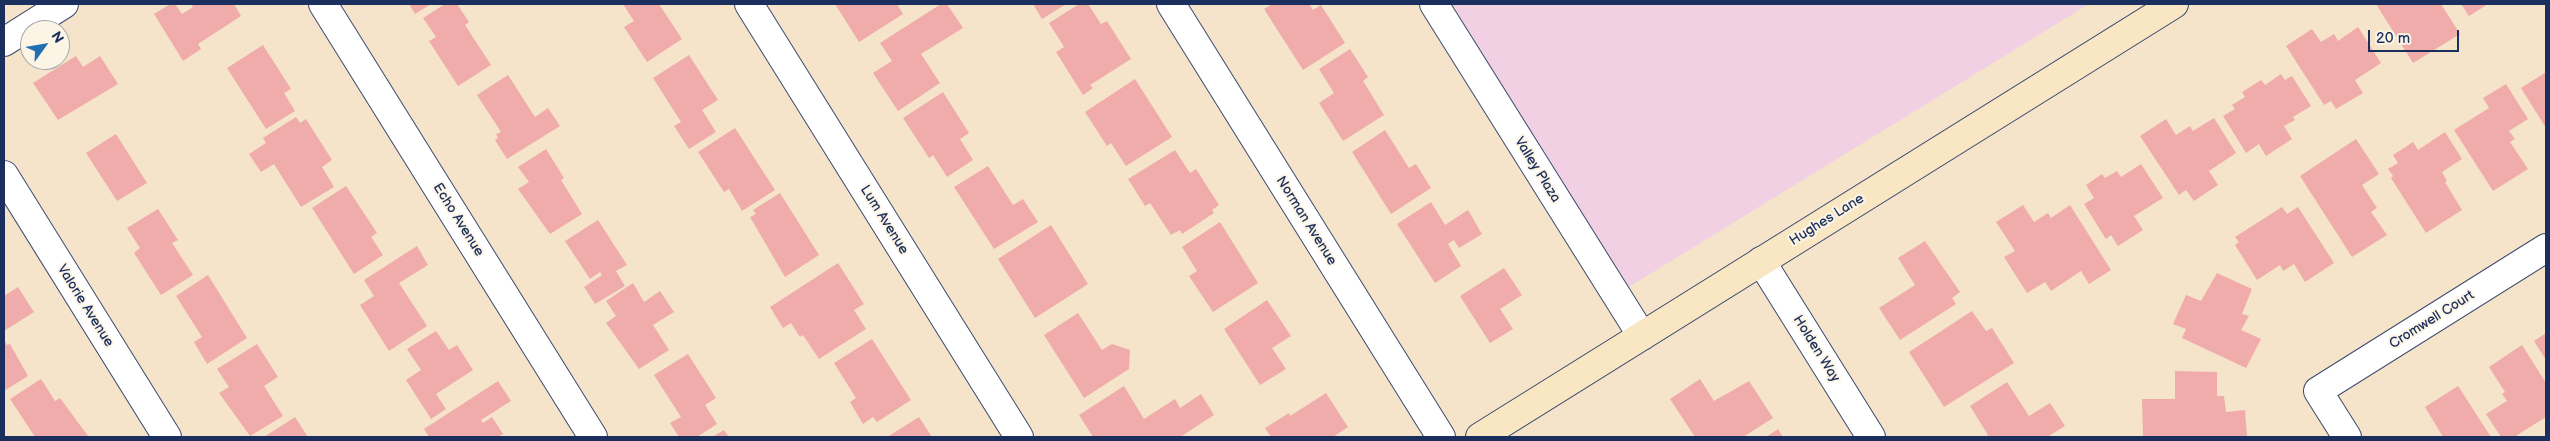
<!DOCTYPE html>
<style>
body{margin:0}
#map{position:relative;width:2550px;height:441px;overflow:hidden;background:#f5e4ca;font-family:"Balsamiq Sans",sans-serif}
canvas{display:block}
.frame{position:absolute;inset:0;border:5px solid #1b2f5e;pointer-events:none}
.north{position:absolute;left:20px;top:20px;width:50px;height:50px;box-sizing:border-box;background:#fcf5e5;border:1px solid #a2a6af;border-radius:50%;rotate:58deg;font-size:14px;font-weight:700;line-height:20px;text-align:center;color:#1b2f5e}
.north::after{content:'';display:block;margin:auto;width:18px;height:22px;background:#1f6fb2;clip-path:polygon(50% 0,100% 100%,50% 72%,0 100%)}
.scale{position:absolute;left:2368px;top:30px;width:91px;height:22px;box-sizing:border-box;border:2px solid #1b2f5e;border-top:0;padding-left:6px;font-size:15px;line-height:18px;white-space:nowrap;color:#1b2f5e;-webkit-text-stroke:4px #fcf5e5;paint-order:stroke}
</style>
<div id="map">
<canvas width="2550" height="441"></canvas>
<div class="frame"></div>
<div class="north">N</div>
<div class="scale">20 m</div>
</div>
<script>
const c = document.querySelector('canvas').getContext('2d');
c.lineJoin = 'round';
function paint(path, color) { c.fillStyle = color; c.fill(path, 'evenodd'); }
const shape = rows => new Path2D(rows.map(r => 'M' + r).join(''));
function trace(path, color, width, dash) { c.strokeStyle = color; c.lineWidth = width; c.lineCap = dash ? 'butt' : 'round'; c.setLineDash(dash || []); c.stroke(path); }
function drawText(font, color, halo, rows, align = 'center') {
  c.font = font + ' "Balsamiq Sans",sans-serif'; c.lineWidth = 4; c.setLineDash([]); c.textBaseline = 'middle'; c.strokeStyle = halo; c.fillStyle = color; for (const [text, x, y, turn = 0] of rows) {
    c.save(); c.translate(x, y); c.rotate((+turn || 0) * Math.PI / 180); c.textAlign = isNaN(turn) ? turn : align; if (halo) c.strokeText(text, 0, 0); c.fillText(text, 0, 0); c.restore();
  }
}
paint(shape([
 [1452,4,2089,4,1624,290]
]), '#f1d0e3');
paint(shape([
 [170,4,175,4,182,14,193,7,191,4,234,4,241,16,198,44,201,49,183,61,154,14],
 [409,4,431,4,415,14],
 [445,4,457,4,469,22,465,25,491,65,458,86,429,41,436,37,423,18],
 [623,4,659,4,682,39,647,62,624,27,634,21],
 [835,4,897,4,903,14,859,42],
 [941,4,947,4,963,28,921,54,940,83,898,111,873,73,892,61,880,43],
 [1033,4,1066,4,1042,19],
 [1079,4,1088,4,1101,24,1107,21,1131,59,1090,85,1093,88,1083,95,1056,52,1064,47,1049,23],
 [1272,4,1309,4,1313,10,1321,5,1345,43,1303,70,1264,9],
 [2376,4,2441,4,2460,34,2413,63],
 [2461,4,2488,4,2469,16],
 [2358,27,2381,63,2355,80,2363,93,2336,109,2331,101,2324,105,2286,46,2312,29,2321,42,2334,34,2338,41],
 [263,45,291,89,284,93,295,111,266,129,227,68],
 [1350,49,1368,77,1363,81,1384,115,1343,141,1319,103,1334,93,1319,69],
 [689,55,718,100,702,110,716,132,689,149,674,126,681,122,653,78],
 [76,56,83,67,100,56,118,84,58,120,33,83],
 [2546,72,2546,128,2521,88],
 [2281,74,2285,80,2292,76,2311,106,2293,117,2295,120,2284,126,2292,139,2266,156,2259,144,2246,153,2223,116,2235,109,2232,105,2245,97,2242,92,2261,80,2265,85],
 [508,75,535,117,548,108,560,126,507,159,495,140,498,138,496,134,501,132,477,95],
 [1135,79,1172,137,1126,166,1111,143,1107,146,1085,112],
 [2506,84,2528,119,2509,131,2515,139,2510,142,2528,169,2493,191,2454,130,2489,108,2483,98],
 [943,92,969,133,960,139,973,160,947,177,933,155,929,158,903,118],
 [296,117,300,123,306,119,332,160,322,167,334,187,301,207,274,164,261,172,249,154,266,143,263,138],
 [2214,118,2236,153,2209,171,2218,185,2194,201,2186,190,2179,195,2140,136,2166,119,2176,135,2190,126,2193,131],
 [735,128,775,190,742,211,729,189,724,192,698,152],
 [1385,130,1409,168,1416,164,1431,188,1391,214,1352,152],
 [2445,132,2462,159,2442,172,2447,181,2445,182,2462,210,2426,233,2391,178,2393,176,2388,169,2398,163,2393,155,2413,142,2418,150],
 [116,134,147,183,117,201,86,153],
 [2356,139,2379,174,2362,185,2377,208,2371,212,2387,235,2352,257,2300,176],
 [546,149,564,178,561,180,582,214,550,234,518,189,529,182,518,167],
 [1175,150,1190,173,1196,169,1219,205,1212,210,1214,213,1182,234,1180,230,1171,235,1150,203,1145,206,1128,179],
 [2141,164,2163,198,2134,216,2143,230,2118,246,2111,235,2106,239,2084,204,2094,198,2086,185,2102,174,2105,178,2117,171,2121,177],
 [988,166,1013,205,1023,199,1038,222,994,249,954,187],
 [346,186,377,233,371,237,383,255,354,274,312,208],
 [780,193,819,255,785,277,750,217,756,214,753,210],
 [1431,202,1445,225,1468,210,1482,234,1459,248,1454,240,1448,244,1461,266,1435,283,1397,224],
 [2023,205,2034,222,2048,213,2051,218,2070,205,2111,270,2089,284,2081,271,2051,291,2045,282,2027,293,2004,257,2015,251,1996,222],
 [2282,207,2287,214,2298,207,2334,263,2305,282,2294,264,2283,271,2280,265,2257,280,2235,245,2239,242,2235,237],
 [158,209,178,240,172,243,193,275,161,295,134,253,140,248,127,228],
 [598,220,627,265,616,271,625,286,595,304,584,287,602,275,600,272,590,279,565,241],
 [1220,222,1258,283,1213,312,1189,276,1197,271,1182,247],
 [1051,225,1088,284,1035,318,998,259],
 [1925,241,1960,292,1952,298,1956,304,1900,340,1879,308,1915,285,1898,258],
 [417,246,428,265,399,283,427,326,389,351,360,305,374,296,364,280],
 [838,263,864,304,854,310,866,329,819,359,803,335,800,337,791,323,783,328,770,307],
 [1504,268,1522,295,1500,309,1513,329,1490,343,1460,296],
 [2217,273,2252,289,2242,314,2249,316,2241,330,2261,339,2246,368,2182,338,2186,329,2173,324,2186,295,2201,301],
 [208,275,247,338,207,364,194,342,202,337,176,296],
 [633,283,644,302,660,291,674,312,653,325,669,350,639,369,606,323,616,316,606,301],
 [18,287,34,312,4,331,4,296],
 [1267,300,1291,336,1272,348,1286,369,1260,385,1224,329],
 [1972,311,1986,331,1992,328,2014,363,1944,407,1909,352],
 [1078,313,1102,350,1112,344,1130,350,1129,369,1084,398,1044,335],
 [436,331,449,350,457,345,473,370,436,394,446,409,431,419,406,380,421,370,407,349],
 [2546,333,2546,360,2534,341],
 [872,339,911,400,877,422,873,417,863,424,850,402,856,398,834,363],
 [4,340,7,345,10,344,28,376,4,391],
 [257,344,278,377,264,386,283,416,250,436,219,393,229,387,217,369],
 [2522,345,2546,383,2546,417,2514,437,2501,437,2486,414,2507,401,2502,394,2505,392,2489,367],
 [688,354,716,398,705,405,717,424,697,437,679,437,670,423,681,417,654,375],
 [2175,371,2217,372,2217,396,2224,396,2226,412,2245,410,2247,437,2143,437,2142,399,2175,399],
 [41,379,55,401,60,398,88,436,35,437,10,399],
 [1700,379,1714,401,1749,381,1773,418,1743,437,1695,437,1670,399],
 [498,381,511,401,481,420,483,423,492,417,503,434,498,437,429,437,424,429],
 [2007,382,2029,416,2050,403,2065,426,2047,437,1985,437,1988,435,1970,406],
 [1124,386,1144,419,1175,399,1180,408,1201,394,1214,415,1180,437,1093,437,1079,415],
 [2458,386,2491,437,2443,437,2425,407],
 [1326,393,1348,427,1333,437,1271,437,1265,428,1289,413,1290,416],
 [295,417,308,437,264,437],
 [919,417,932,437,887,437],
 [1778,429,1783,437,1766,437],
 [724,430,729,437,712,437]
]), '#efacab');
const street = shape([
 [323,4,593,437],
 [749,4,1019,437],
 [1171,4,1441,437],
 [1434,4,1642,336],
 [4,42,64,4],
 [4,175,167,437],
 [1761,261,1871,437],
 [2347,437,2318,391,2546,248]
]);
const secondary = shape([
 [1480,437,2174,4]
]);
trace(street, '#3c4a6e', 30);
trace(secondary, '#3c4a6e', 30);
trace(street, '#fff', 28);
trace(secondary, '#f9e7c3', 28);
drawText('14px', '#1b2f5e', '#fcf5e5', [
 ["Valley Plaza",1537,170,58],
 ["Echo Avenue",458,220,58],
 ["Lum Avenue",884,220,58],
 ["Hughes Lane",1827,220,-32],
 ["Norman Avenue",1306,221,58],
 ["Valorie Avenue",85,306,58],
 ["Cromwell Court",2432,320,-32],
 ["Holden Way",1816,349,58]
]);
</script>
